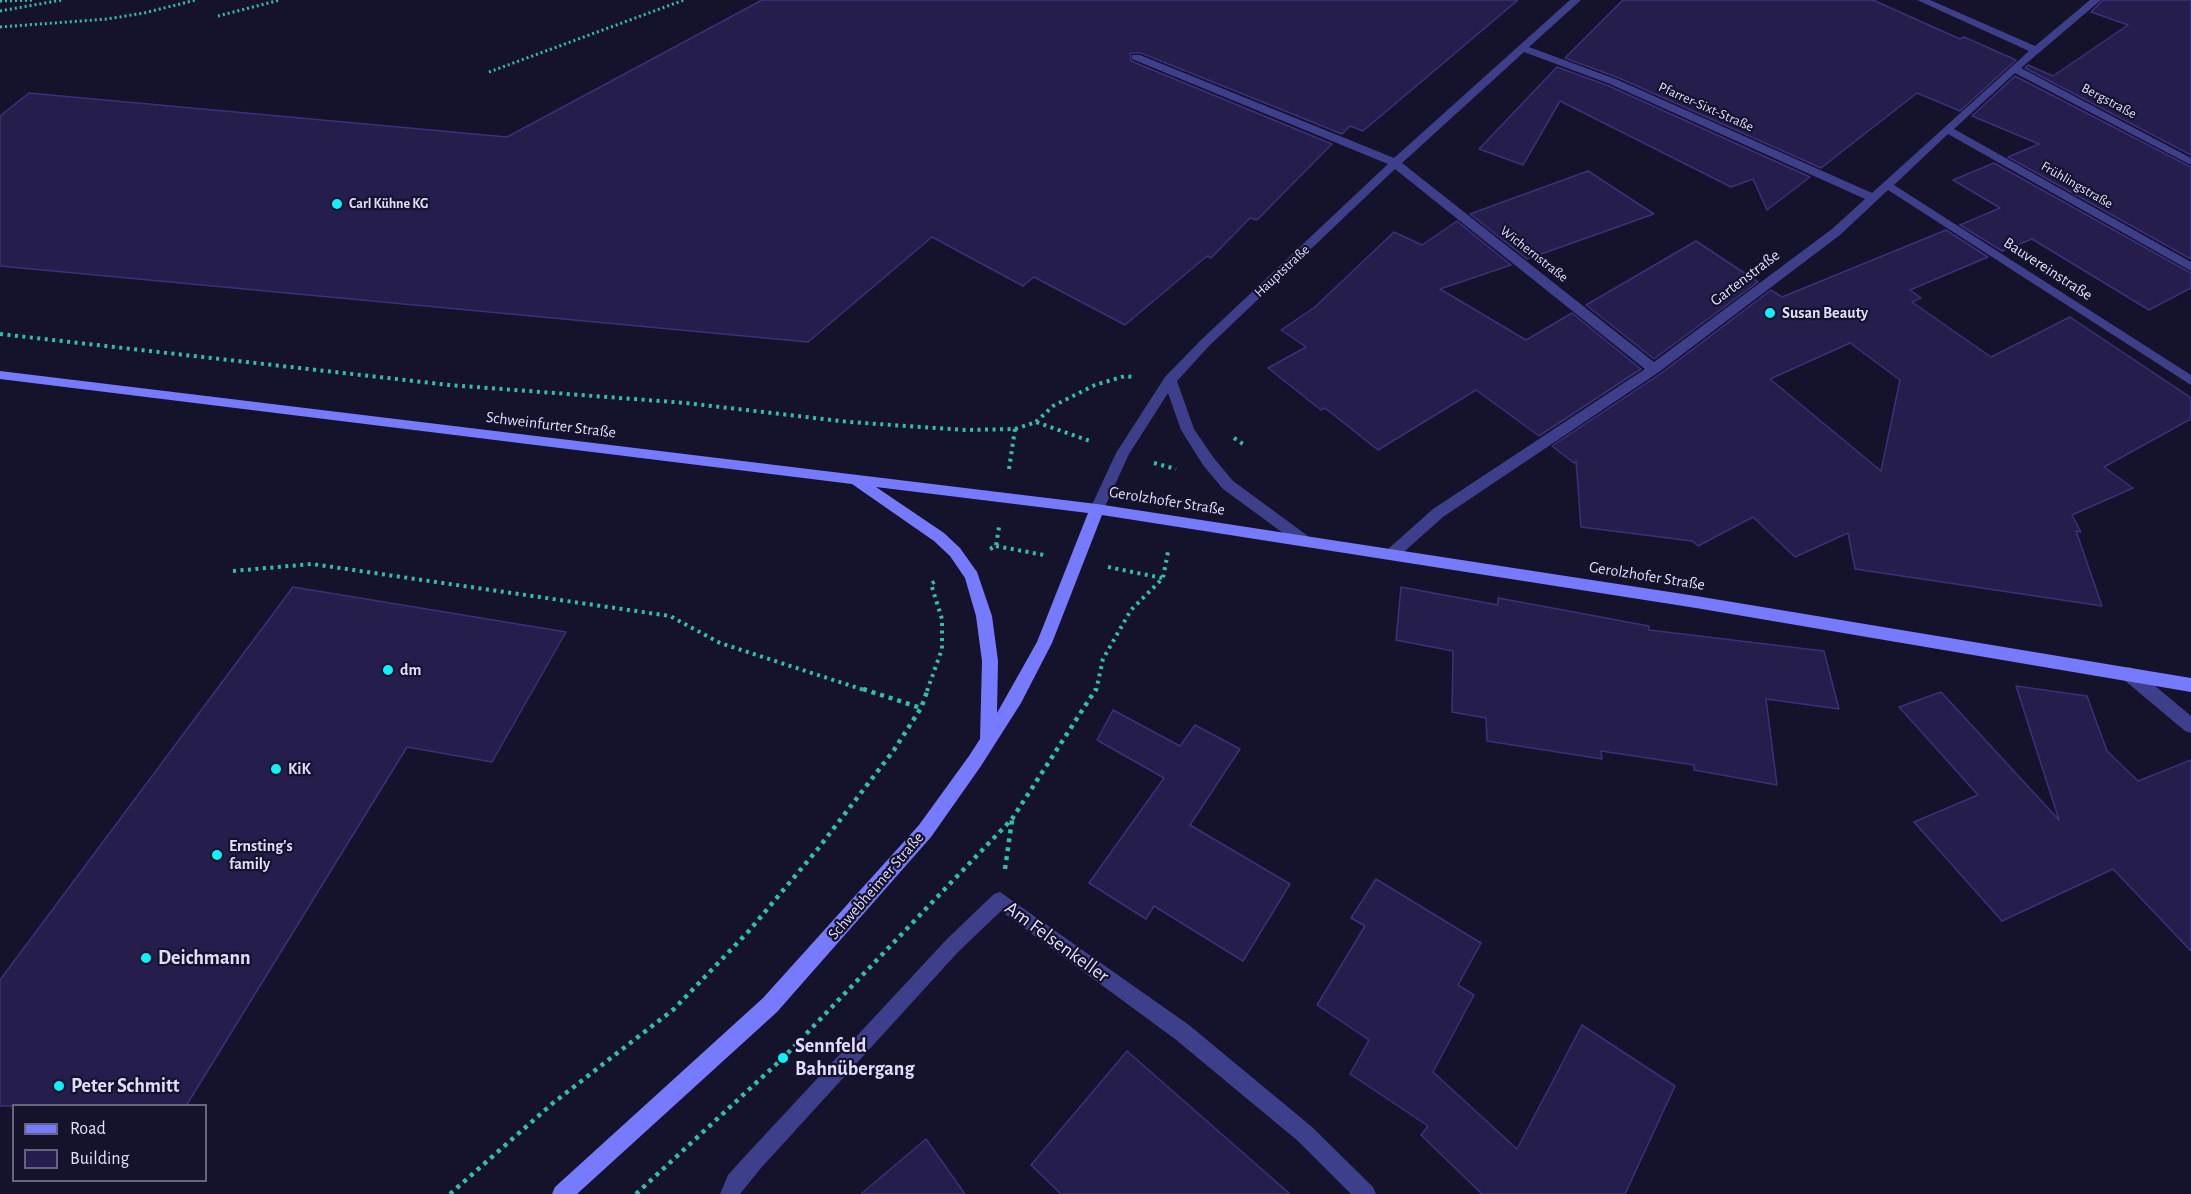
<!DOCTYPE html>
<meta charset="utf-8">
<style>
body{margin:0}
#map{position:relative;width:2191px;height:1194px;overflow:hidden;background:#15122c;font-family:"Alegreya Sans",sans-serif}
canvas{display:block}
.legend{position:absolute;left:12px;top:1104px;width:195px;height:78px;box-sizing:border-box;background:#15122c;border:2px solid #666480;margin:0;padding:8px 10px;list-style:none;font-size:18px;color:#dfdefe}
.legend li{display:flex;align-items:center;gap:12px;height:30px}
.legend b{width:30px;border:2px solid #666480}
</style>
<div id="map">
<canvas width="2191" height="1194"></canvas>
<ul class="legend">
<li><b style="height:8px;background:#767afd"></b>Road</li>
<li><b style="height:16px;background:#251e4d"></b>Building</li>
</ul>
</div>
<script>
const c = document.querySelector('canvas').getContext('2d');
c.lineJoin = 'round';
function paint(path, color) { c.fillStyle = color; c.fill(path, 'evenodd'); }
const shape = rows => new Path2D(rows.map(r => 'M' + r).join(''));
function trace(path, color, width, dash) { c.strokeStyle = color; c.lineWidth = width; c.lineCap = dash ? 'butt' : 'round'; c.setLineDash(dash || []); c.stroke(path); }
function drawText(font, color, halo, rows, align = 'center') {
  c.font = font + ' "Alegreya Sans",sans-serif'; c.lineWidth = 4.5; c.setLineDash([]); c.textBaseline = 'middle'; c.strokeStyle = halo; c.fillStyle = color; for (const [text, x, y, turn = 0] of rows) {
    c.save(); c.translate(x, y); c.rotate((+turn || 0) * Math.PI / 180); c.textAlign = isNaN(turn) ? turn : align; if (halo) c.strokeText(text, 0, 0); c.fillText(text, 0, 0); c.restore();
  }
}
const building = shape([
 [762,0,1518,0,1363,131,1350,126,1342,134,1141,53,1130,53,1131,61,1332,144,1257,220,1250,218,1211,258,1207,256,1125,325,1034,277,1023,286,932,237,808,342,0,266,0,116,29,93,507,137,762,0],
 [1623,0,1873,0,1960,39,1964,37,2016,60,1960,111,1917,93,1821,168,1619,78,1565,58,1623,0],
 [2103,0,2191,0,2191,155,2025,68,2028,65,2053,76,2128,25,2091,12,2103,0],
 [1557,67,1609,86,1810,177,1767,210,1753,179,1731,187,1560,101,1523,165,1479,149,1557,67],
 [2015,76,2191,167,2191,259,2008,157,2039,144,1972,116,2015,76],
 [1994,163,2191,273,2191,288,2149,310,2032,239,2002,251,1960,225,2000,208,1953,180,1994,163],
 [1588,171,1654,214,1527,259,1470,214,1588,171],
 [1457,221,1511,265,1440,289,1526,340,1572,313,1641,369,1539,436,1476,390,1378,450,1325,408,1321,410,1268,368,1306,347,1281,330,1315,307,1394,232,1422,245,1457,221],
 [1946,230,1988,257,1910,290,1921,298,1912,302,1991,357,2070,317,2191,398,2191,419,2104,467,2133,488,2072,515,2081,532,2076,531,2102,606,1855,569,1848,533,1795,557,1753,517,1698,546,1692,541,1581,527,1576,461,1574,463,1552,446,1660,374,1771,290,1782,297,1946,230],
 [1850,343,1900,380,1881,471,1770,379,1850,343],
 [1696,241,1758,282,1654,359,1586,305,1696,241],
 [293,587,566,632,492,762,407,747,186,1106,0,1106,0,980,293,587],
 [1401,587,1498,605,1498,598,1520,602,1649,626,1649,630,1824,651,1839,709,1766,699,1777,785,1694,770,1694,765,1601,751,1602,759,1487,741,1486,718,1452,712,1453,651,1396,640,1401,587],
 [2016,686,2087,696,2107,751,2138,781,2191,760,2191,951,2113,869,2002,921,1914,822,1978,795,1899,707,1941,692,2059,820,2016,686],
 [1113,710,1180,746,1195,725,1240,749,1190,825,1290,884,1243,961,1154,906,1146,919,1089,883,1164,778,1097,740,1113,710],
 [1376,879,1481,943,1458,985,1474,995,1433,1072,1517,1149,1582,1025,1675,1086,1625,1194,1482,1194,1421,1135,1428,1126,1350,1074,1369,1040,1317,1005,1365,926,1351,918,1376,879],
 [1127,1051,1290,1194,1061,1194,1031,1165,1127,1051],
 [926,1139,965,1194,861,1194,926,1139]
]);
paint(building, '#251e4d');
trace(building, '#3b3178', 1.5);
trace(shape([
 [0,1,35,0],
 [0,11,62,0],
 [218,16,280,0],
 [0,27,107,19,144,13,196,0],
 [489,72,684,0]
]), '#33bdad', 3, [2, 3]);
trace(shape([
 [0,334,449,385,686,403,849,422,965,430,1015,429,1036,422,1093,442],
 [1036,422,1053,406,1095,385,1125,376,1133,377],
 [1234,438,1246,446],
 [1154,463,1176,469],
 [1009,469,1015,429],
 [996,546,1044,555],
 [990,549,996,546,999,527],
 [1108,567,1162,578],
 [233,571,312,564,670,616,720,643,867,691],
 [927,691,942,649,942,619,931,584,937,580],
 [1096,691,1103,659,1131,610,1163,578,1168,552]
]), '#33bdad', 4, [3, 4.5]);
trace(shape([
 [863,689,921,708],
 [1005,869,1012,820],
 [450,1194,553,1103,674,1009,748,932,817,850,894,750,921,708,928,689],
 [636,1194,783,1058,1012,819,1096,689]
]), '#33bdad', 4.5, [4, 5]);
paint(shape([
 [2129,667,2135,669,2191,716,2191,733,2185,731,2123,679,2121,674,2123,669,2129,667]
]), '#3e3f8a');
paint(shape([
 [1570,0,1581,0,1529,47,1618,80,1872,193,2029,51,1917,0,1930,0,2035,46,2090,0,2101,0,2021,68,2191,158,2191,165,2015,73,1954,129,2191,262,2191,271,1948,134,1894,185,2191,375,2191,385,1888,190,1840,235,1659,372,1443,517,1397,558,1392,560,1387,558,1385,554,1387,550,1433,509,1645,369,1395,169,1209,346,1177,381,1194,429,1213,457,1233,481,1308,536,1310,540,1308,544,1298,544,1223,489,1203,465,1181,430,1168,393,1129,454,1102,513,1092,513,1090,509,1116,453,1165,377,1201,340,1388,164,1132,59,1132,55,1140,55,1394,158,1570,0],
 [1524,52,1610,84,1865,199,1832,229,1654,362,1402,163,1524,52],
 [1000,892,1189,1025,1312,1127,1373,1187,1376,1194,1351,1194,1298,1141,1175,1039,1001,911,959,951,761,1168,740,1194,720,1194,728,1175,747,1154,947,939,994,894,1000,892]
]), '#3e3f8a');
paint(shape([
 [0,371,1097,504,1696,596,2191,678,2191,692,1696,608,1102,515,1052,643,1021,703,981,766,931,837,777,1012,577,1194,552,1194,555,1187,763,998,919,825,969,756,980,739,982,661,976,616,965,578,950,556,934,541,852,484,0,379,0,371],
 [876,487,1088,513,1037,642,997,713,998,661,992,616,977,572,960,548,944,533,876,487]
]), '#767afd');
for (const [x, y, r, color] of [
 [337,204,6,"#0df1fb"],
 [1770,313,6,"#0df1fb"],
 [388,670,6,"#0df1fb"],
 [276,769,6,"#0df1fb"],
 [217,855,6,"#0df1fb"],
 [146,958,6,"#0df1fb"],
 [783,1058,6,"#0df1fb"],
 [59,1086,6,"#0df1fb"]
]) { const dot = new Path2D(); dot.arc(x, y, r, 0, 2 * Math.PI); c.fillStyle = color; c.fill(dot); trace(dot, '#15122c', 2); }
drawText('14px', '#dfdefe', '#15122c', [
 ["Bergstraße",2109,101,28],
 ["Pfarrer-Sixt-Straße",1706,107,24],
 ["Frühlingstraße",2077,185,30],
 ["Wichernstraße",1534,254,38],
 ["Hauptstraße",1282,271,-43]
]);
drawText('bold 14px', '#dfdefe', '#15122c', [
 ["Carl Kühne KG",349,204]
], 'left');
drawText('16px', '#dfdefe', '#15122c', [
 ["Bauvereinstraße",2048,269,33],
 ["Gartenstraße",1745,278,-37],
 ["Schweinfurter Straße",551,425,7],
 ["Gerolzhofer Straße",1167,501,9],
 ["Gerolzhofer Straße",1647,576,9],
 ["Schwebheimer Straße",876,886,-49]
]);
drawText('bold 16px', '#dfdefe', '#15122c', [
 ["Susan Beauty",1782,313],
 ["dm",400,670],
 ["KiK",288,769],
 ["Ernsting's",229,846],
 ["family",229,864]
], 'left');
drawText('20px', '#dfdefe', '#15122c', [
 ["Am Felsenkeller",1057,942,36]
]);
drawText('bold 20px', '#dfdefe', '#15122c', [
 ["Deichmann",158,958],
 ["Sennfeld",795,1046],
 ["Bahnübergang",795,1069],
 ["Peter Schmitt",71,1086]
], 'left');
</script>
